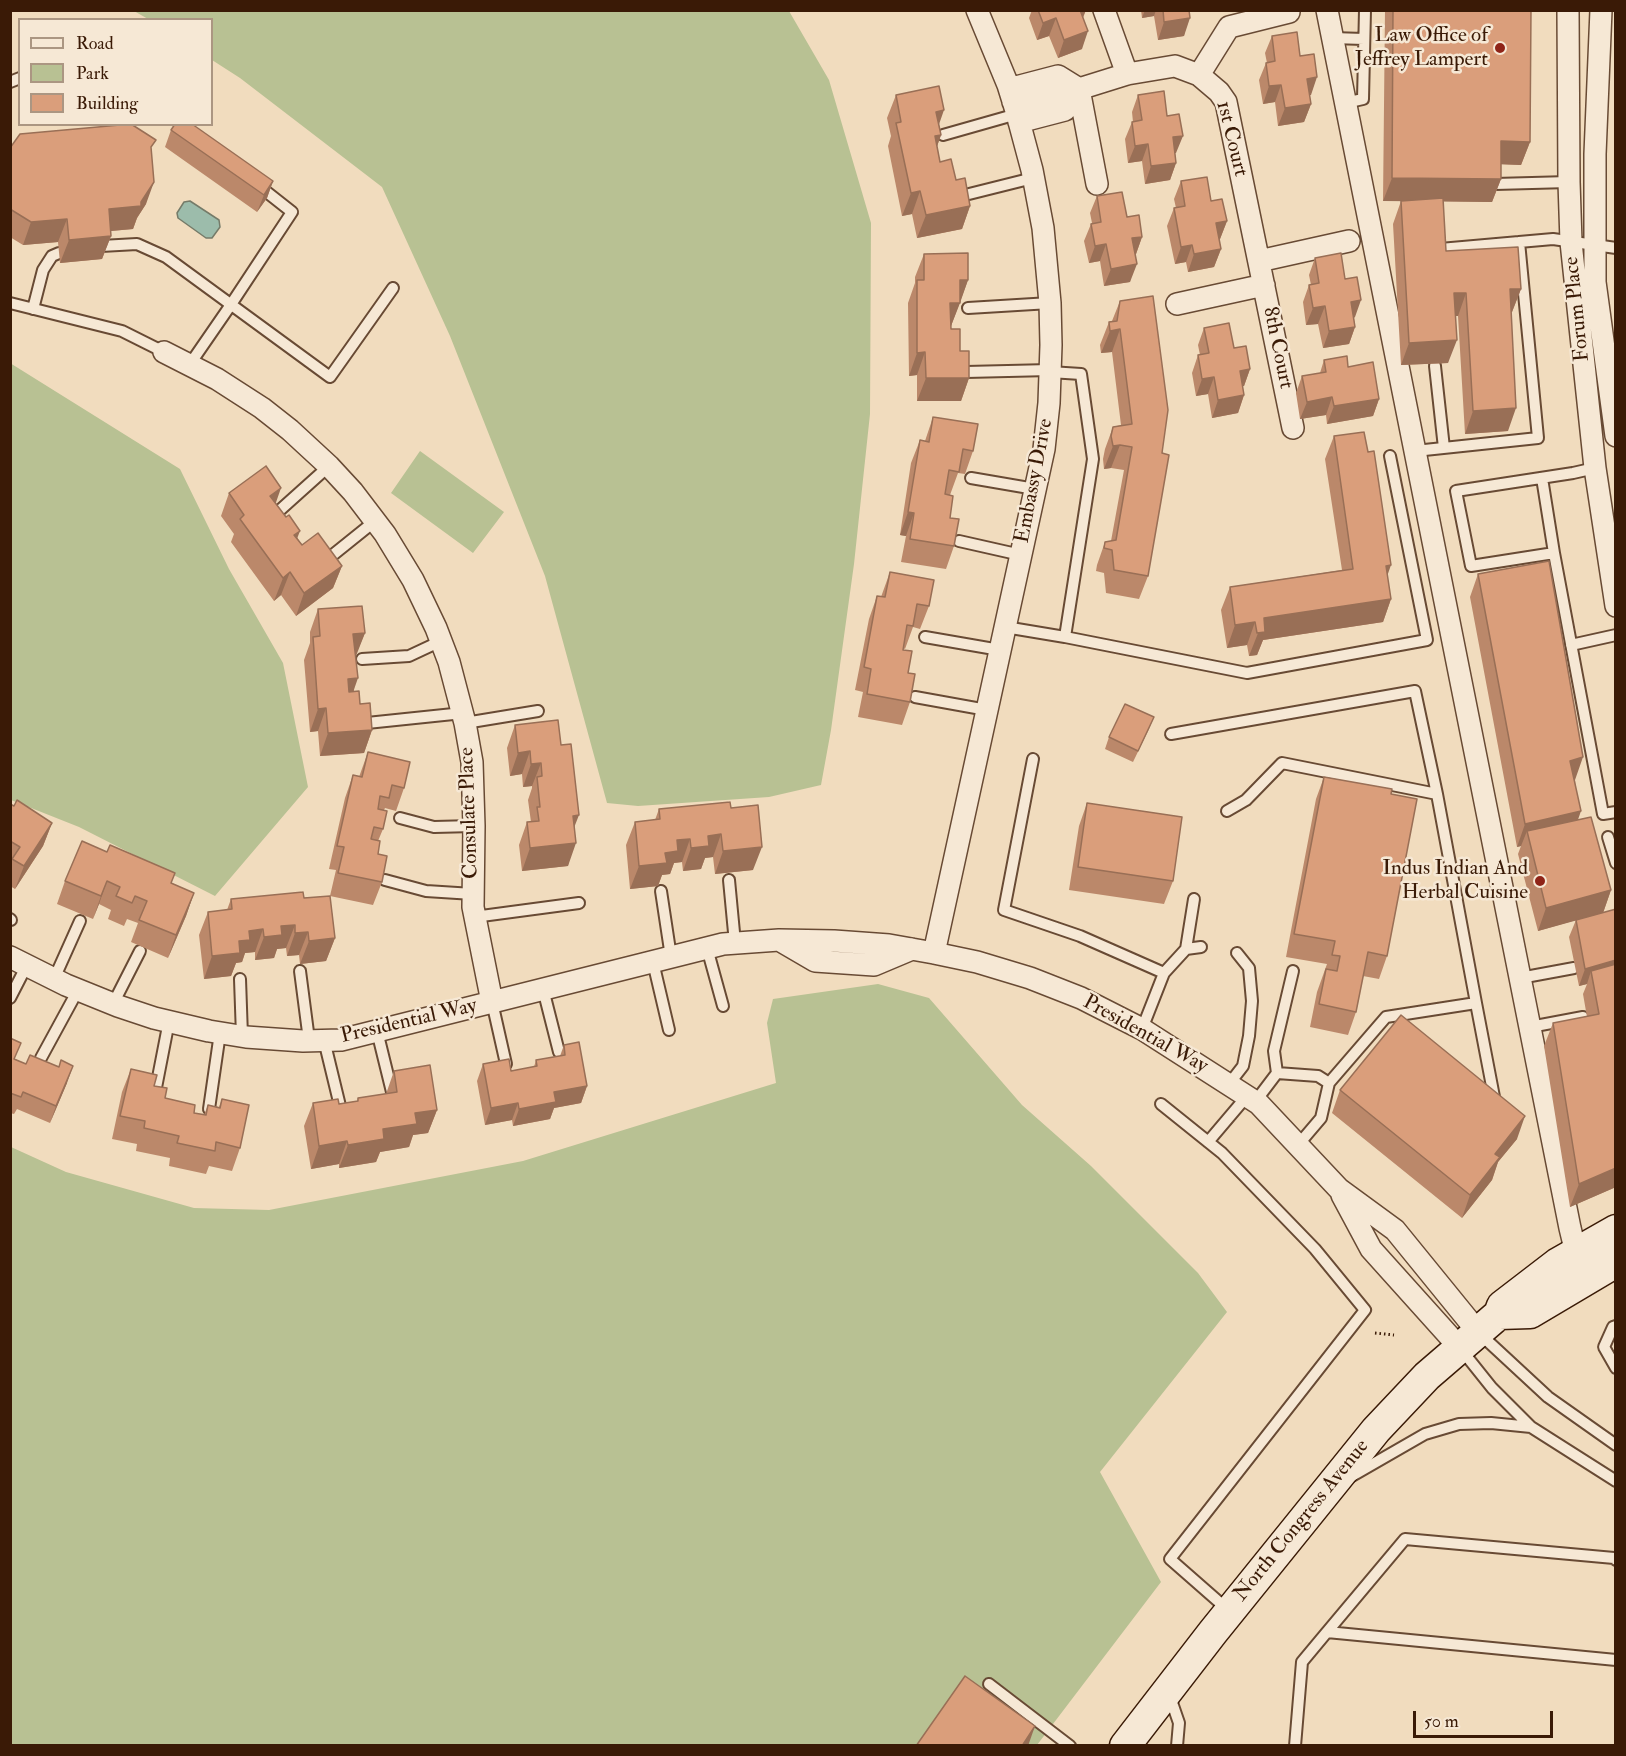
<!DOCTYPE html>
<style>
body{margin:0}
#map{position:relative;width:1626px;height:1756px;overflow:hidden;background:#f1dcbe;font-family:"IM FELL Double Pica",serif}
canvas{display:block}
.frame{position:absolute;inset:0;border:12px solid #3a1a06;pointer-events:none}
.legend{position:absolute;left:18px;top:18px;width:195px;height:108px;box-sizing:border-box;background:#f6e8d5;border:2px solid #ab9682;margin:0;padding:8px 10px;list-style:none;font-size:18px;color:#3a1a06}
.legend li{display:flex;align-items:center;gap:12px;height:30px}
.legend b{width:30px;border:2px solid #ab9682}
.scale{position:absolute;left:1413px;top:1711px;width:140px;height:27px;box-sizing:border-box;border:3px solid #3a1a06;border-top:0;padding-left:8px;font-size:18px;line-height:21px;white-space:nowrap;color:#3a1a06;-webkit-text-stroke:4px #f6e8d5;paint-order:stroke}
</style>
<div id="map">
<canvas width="1626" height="1756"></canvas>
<div class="frame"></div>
<ul class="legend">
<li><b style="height:8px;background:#f6e8d5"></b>Road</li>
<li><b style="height:16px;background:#b8c193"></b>Park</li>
<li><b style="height:16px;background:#da9e7b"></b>Building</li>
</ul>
<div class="scale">50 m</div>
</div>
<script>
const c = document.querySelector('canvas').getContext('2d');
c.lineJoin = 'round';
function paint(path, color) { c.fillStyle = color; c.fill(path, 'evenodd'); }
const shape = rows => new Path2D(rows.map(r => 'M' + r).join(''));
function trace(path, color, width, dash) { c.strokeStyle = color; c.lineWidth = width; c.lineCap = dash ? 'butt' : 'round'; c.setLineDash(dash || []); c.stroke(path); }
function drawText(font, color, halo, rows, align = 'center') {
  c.font = font + ' "IM FELL Double Pica",serif'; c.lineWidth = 5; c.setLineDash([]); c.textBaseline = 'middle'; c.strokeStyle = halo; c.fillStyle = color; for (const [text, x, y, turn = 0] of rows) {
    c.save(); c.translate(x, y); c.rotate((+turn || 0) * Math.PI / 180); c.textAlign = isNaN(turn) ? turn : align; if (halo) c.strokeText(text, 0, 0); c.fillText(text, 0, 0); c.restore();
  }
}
paint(shape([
 [134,11,789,11,829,80,871,223,870,414,854,564,831,730,821,785,769,797,638,806,607,803,545,576,450,336,382,187,240,78,212,60,212,20,148,19],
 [10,363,180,469,229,569,283,663,308,787,215,896,79,827,11,800],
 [420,451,504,512,473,553,391,493],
 [878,984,929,998,1022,1105,1091,1166,1198,1273,1227,1312,1100,1472,1161,1582,1037,1745,11,1746,11,1147,66,1172,194,1208,269,1210,523,1161,776,1083,767,1023,773,999]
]), '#b8c193');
const water = shape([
 [190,201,219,220,220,227,212,238,206,238,178,218,177,213,184,202,190,201]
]);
paint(water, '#9cbcab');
trace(water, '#757b69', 1.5);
const lane = shape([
 [1332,38,1364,39],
 [10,82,20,78],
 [1345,103,1363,99,1365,10],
 [943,135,1017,114],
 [1495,184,1569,182],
 [961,196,1033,178],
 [101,246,137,244,166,257,330,377,393,288],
 [1440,249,1553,239,1616,248],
 [10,303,122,331,164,352],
 [968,308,1050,303],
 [33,309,43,270,52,256,59,253],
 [190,364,230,306,292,212,259,186],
 [1435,366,1444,448],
 [966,372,1050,370],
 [1415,451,1538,438,1519,242],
 [971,478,1035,489],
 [1542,478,1554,553,1471,566,1456,491,1573,473,1595,468],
 [280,510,329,466],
 [959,541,1021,555],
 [1554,553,1603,814,1616,812],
 [324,562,375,521],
 [1005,627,1065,637,1093,459,1081,374,1050,372],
 [925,637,1000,650],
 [1065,637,1247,673,1427,640,1390,456],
 [1571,645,1616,635],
 [362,659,409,656,441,641],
 [915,697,987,710],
 [367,723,463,713],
 [465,723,538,711],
 [1171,734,1415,691,1437,794],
 [1033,759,1004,910,1080,936,1164,973,1142,1029],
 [1227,811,1246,800,1282,763,1437,794,1476,1003],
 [400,818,434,827,474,826],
 [1608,837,1616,863],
 [385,880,426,891,473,894],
 [729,880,735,943],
 [661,891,671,957],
 [474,917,579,903],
 [10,919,11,920],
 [707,948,723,1006],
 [1186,949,1194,899],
 [653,962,669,1030],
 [300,971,309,1040],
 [1164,973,1186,949,1201,947],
 [1520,978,1574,968],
 [54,979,80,921],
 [240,979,242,1036],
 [543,989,559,1052],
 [10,998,27,965],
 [492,1002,506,1064],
 [113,1004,140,951],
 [1530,1027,1583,1017],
 [377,1031,392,1092],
 [324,1040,340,1106],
 [41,1058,78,990],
 [1277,1073,1274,1051,1293,971],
 [1329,1083,1386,1017,1476,1003,1495,1102],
 [1229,1084,1243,1066,1249,1036,1252,1001,1249,968,1237,953],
 [154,1098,169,1021],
 [1255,1102,1277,1073,1318,1076,1329,1083,1321,1118,1298,1145],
 [1161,1104,1222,1153,1315,1249,1365,1310,1170,1559,1227,1609],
 [209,1109,220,1033],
 [1208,1142,1247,1096],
 [1616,1326,1613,1327,1604,1347,1616,1368],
 [1480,1334,1548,1397,1616,1445],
 [1460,1348,1492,1388,1531,1427,1616,1481],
 [1352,1476,1425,1434,1459,1424,1491,1423,1531,1427],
 [1616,1560,1614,1558,1405,1539,1327,1632,1616,1660],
 [989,1684,1070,1746],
 [1169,1694,1179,1723,1177,1746],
 [1295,1746,1302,1662,1327,1632]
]);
const street = shape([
 [1104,10,1127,74],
 [1327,10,1570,1228,1576,1253],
 [1568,10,1569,182,1571,242,1595,468,1616,606],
 [1601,10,1595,154,1595,282,1616,436],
 [1199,75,1229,27,1289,12],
 [1016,87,1058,76,1079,89],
 [1079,89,1097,184],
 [1013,102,1059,92,1079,89,1127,74,1175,66,1199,75,1219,92,1226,102,1293,428],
 [1019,122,1065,110,1079,89],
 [1259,261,1349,241],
 [1177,304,1264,285],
 [164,352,217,379,262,408,290,430,329,466,353,492,385,534,413,580,436,628,449,662,465,723,472,762,474,826,473,907,492,1002],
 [779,940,815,961,874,965,912,949],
 [934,953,1044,449,1049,403,1051,345,1050,303,1043,228,1032,170,1017,114,1008,85,977,10],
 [10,957,66,985,118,1006,154,1018,209,1031,246,1037,303,1041,341,1040,723,944,779,940,834,941,889,945,934,953,977,962,1030,978,1081,998,1142,1029,1259,1104,1339,1189,1395,1230,1478,1332],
 [1342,1195,1371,1249,1460,1348]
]);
const secondary = shape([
 [1499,1314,1530,1313,1616,1262],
 [1125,1746,1213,1632,1376,1430,1427,1376,1499,1314,1502,1306,1558,1263,1616,1230]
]);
trace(lane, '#684a34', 14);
trace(street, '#684a34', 24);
trace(secondary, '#3a1a06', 33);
trace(shape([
 [1375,1333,1394,1335]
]), '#3a1a06', 3, [1.5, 3]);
trace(lane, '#f6e8d5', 10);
trace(street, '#f6e8d5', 21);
trace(secondary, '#f6e8d5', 30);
paint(shape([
 [1032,10,1086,10,1083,18,1082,49,1058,58,1049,36,1037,40,1029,18],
 [1141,10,1189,10,1184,36,1158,40,1154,16,1142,18],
 [1385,10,1531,10,1530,142,1521,165,1501,164,1501,179,1492,202,1443,201,1446,251,1521,289,1512,312,1511,312,1508,431,1465,434,1458,316,1455,316,1448,363,1401,365,1393,224,1401,201,1402,201,1383,201],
 [1272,36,1300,56,1311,95,1309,95,1311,104,1304,122,1278,126,1275,102,1263,104,1259,80,1266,63,1267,63,1265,53],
 [896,95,939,125,941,135,937,146,940,162,956,180,970,206,962,229,917,238,912,214,902,216,888,146,891,136,887,118],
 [1138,95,1167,116,1176,153,1175,153,1176,163,1170,180,1145,184,1142,161,1128,163,1125,139,1132,122,1133,122,1132,112],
 [171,130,273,181,267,198,257,212,165,147],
 [10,148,151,151,146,204,137,218,133,229,110,231,111,236,102,259,60,263,58,242,23,245,10,237],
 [1181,181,1211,201,1227,221,1220,239,1219,239,1221,249,1214,267,1188,272,1186,262,1175,264,1167,226,1174,208,1176,208,1174,199],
 [1097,196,1127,217,1142,237,1136,254,1135,254,1130,282,1104,286,1100,261,1089,263,1084,241,1091,224,1092,223,1090,213],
 [924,254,968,280,951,326,950,326,951,329,960,351,969,378,961,401,917,401,917,375,909,376,908,303,915,283,915,277],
 [1315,258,1345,279,1355,317,1354,318,1355,327,1349,344,1323,348,1318,324,1306,325,1303,302,1309,285,1311,285,1309,275],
 [1120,301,1162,453,1148,576,1139,599,1106,593,1104,573,1096,571,1097,565,1105,542,1111,541,1124,470,1111,468,1104,469,1103,459,1105,449,1113,427,1121,425,1112,352,1101,353,1100,345,1109,322,1112,321],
 [1204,328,1234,348,1250,369,1244,386,1242,386,1244,395,1238,413,1212,418,1208,394,1196,396,1192,373,1198,355,1200,355,1198,345],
 [1324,360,1348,367,1379,399,1373,416,1327,424,1326,415,1300,419,1296,393,1302,376,1320,373],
 [933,417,973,451,965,474,958,473,950,495,950,518,954,546,946,569,901,562,906,536,900,535,911,463,920,440,925,441],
 [1334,436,1387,575,1391,599,1383,622,1263,640,1257,655,1249,656,1247,645,1227,648,1221,610,1230,587,1342,570,1325,459],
 [229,493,276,504,302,545,342,566,333,588,296,616,281,595,274,601,231,542,234,534,221,516],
 [890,572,929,606,920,629,913,627,905,649,903,648,908,673,910,702,902,725,858,717,863,692,855,690,869,619,877,596,881,597],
 [1478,574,1575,780,1578,820,1611,890,1603,913,1616,909,1616,1187,1570,1207,1544,1046,1553,1023,1587,1017,1583,994,1587,984,1579,986,1569,937,1576,920,1538,931,1518,854,1521,846,1517,847,1470,597],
 [318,609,365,633,355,656,354,691,372,730,364,753,320,756,318,731,310,732,304,660,310,643,310,632],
 [1154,717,1149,729,1133,762,1105,749,1109,737],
 [515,725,561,745,574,827,568,866,522,871,519,845,527,822,531,822,528,800,532,788,532,786,523,787,522,774,510,776,507,748],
 [368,752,404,788,396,811,385,808,384,810,383,829,378,841,378,854,382,882,373,905,330,896,335,938,326,961,300,964,299,955,287,956,286,948,277,949,274,958,255,960,255,952,245,953,242,962,236,963,231,976,204,979,199,935,208,912,227,910,231,899,304,898,330,896,336,870,329,869,345,798,353,775,359,777],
 [1324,777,1391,794,1387,956,1379,979,1363,976,1356,1012,1348,1035,1310,1027,1317,992,1327,964,1286,957,1316,799],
 [1087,803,1173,881,1164,904,1069,890,1079,826],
 [10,804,52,823,43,846,15,889,10,886],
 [731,808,753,870,715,874,713,857,705,858,701,869,683,871,682,862,674,863,670,874,662,875,658,886,630,889,626,845,635,822,655,820,659,809],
 [107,852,175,873,171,883,194,893,186,916,168,958,131,942,138,923,127,919,124,926,108,919,111,910,99,904,93,919,57,904,65,881],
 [10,1038,15,1059,67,1083,50,1123,17,1109,14,1114,10,1113],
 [564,1045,587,1086,581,1103,554,1108,550,1119,513,1126,512,1120,485,1125,477,1081,483,1064,511,1071,534,1067,536,1060,560,1056],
 [131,1069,154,1086,165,1098,194,1113,204,1115,208,1105,219,1107,222,1099,240,1148,232,1171,209,1166,206,1174,169,1166,170,1158,136,1151,137,1144,112,1139,122,1092],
 [394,1071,437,1110,428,1133,413,1135,409,1147,380,1152,376,1162,339,1168,339,1164,311,1169,304,1126,313,1103,339,1104,357,1101,358,1098,386,1094],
 [1340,1090,1517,1139,1498,1162,1492,1180,1462,1218,1332,1113]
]), '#bb886a');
paint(shape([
 [1077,10,1086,10,1082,19],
 [1145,10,1156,10,1154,16,1142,18],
 [1056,18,1049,36,1037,40,1043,23],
 [1190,18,1184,36,1158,40,1164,22],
 [1088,31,1082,49,1058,58,1064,40],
 [1317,77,1311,95,1301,96,1307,79],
 [1281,85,1275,102,1263,104,1269,86],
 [1311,104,1304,122,1278,126,1285,108],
 [944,110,936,133,936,112],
 [941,135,933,158,935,136],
 [1183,136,1176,153,1166,154,1173,137],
 [1501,141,1530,142,1521,165,1493,164],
 [1148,144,1142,161,1128,163,1135,146],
 [1176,163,1170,180,1145,184,1151,166],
 [1392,178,1501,179,1492,202,1383,201],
 [273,181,267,198,257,212,264,195],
 [154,182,146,204,137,218,133,229,100,232,109,209,141,202],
 [920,191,912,214,902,216,911,193],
 [970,206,962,229,917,238,926,215],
 [67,219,58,242,23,245,31,222],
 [1227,221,1220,239,1210,241,1216,223],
 [111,236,102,259,60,263,69,240],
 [1142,237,1136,254,1126,256,1132,238],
 [1106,244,1100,261,1089,263,1095,246],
 [1192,245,1186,262,1175,264,1181,247],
 [1221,249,1214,267,1188,272,1194,254],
 [1137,264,1130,282,1104,286,1111,269],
 [960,280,968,280,960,303],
 [1510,289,1521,289,1512,312,1501,312],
 [1454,293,1466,293,1458,316,1446,316],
 [1361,300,1355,317,1345,319,1351,302],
 [950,303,960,303,951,326,942,326],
 [1325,306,1318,324,1306,325,1313,308],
 [1355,327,1349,344,1323,348,1329,331],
 [1120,329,1112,352,1101,353,1110,331],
 [1457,340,1448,363,1401,365,1409,343],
 [925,352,917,375,909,376,917,353],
 [1250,369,1244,386,1233,388,1240,371],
 [1214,377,1208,394,1196,396,1202,379],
 [926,378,969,378,961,401,917,401],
 [1244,395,1238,413,1212,418,1218,400],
 [1332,397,1326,415,1300,419,1307,402],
 [1379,399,1373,416,1327,424,1334,406],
 [1516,408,1508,431,1465,434,1473,411],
 [1120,445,1111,468,1104,469,1113,446],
 [281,488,273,511,270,496],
 [908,512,914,513,906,536,900,535],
 [300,531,291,554,294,535],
 [1391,565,1383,588,1386,566],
 [342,566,333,588,296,616,304,593],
 [290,572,281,595,274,601,283,578],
 [1391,599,1383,622,1263,640,1257,655,1249,656,1264,618],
 [1255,622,1247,645,1227,648,1235,625],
 [365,633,356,656,344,657,353,634],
 [358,678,350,701,348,679],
 [326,708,318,731,310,732,318,709],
 [372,730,364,753,320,756,328,733],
 [530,751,522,774,510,776,518,753],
 [1583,757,1575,780,1561,784,1570,761],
 [541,763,532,786,523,787,531,764],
 [1581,811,1573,834,1527,831,1521,846,1517,847,1525,824],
 [579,815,570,838,573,816],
 [52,823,43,846,15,889,24,866],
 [721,834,713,857,705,858,701,869,683,871,691,848,708,836],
 [690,839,682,862,674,863,670,874,662,875,658,886,630,889,639,866,677,840],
 [576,843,568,866,522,871,530,848],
 [762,847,753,870,715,874,723,851],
 [107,881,99,904,93,919,101,896],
 [1611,890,1603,913,1538,931,1546,908],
 [194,893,186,916,168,958,176,935],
 [295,925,286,948,277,949,274,958,255,960,264,937,281,926],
 [263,929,255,952,245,953,242,962,236,963,231,976,204,979,212,956,249,931],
 [308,932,299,955,287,956,295,933],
 [335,938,326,961,300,964,309,941],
 [1616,960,1616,976,1591,971,1587,984,1579,986,1585,969],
 [73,1066,67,1083,50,1123,56,1106],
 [587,1086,581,1103,554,1108,550,1119,513,1126,519,1109,554,1092],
 [518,1103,512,1120,485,1125,491,1108],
 [437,1110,428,1133,413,1135,409,1147,380,1152,376,1162,339,1168,348,1145,415,1113],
 [1525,1116,1517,1139,1498,1162,1492,1180,1462,1218,1470,1195,1495,1154],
 [347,1141,339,1164,311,1169,319,1146],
 [1616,1168,1616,1187,1570,1207,1579,1184],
 [1035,1726,1028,1746,1022,1746]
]), '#996f56');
const building = shape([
 [1038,10,1080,10,1088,31,1064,40,1056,18,1043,23,1038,10],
 [1163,10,1189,10,1190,18,1164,22,1163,10],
 [1393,10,1531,10,1530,142,1501,141,1501,179,1392,178,1393,10],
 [1297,32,1300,56,1314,54,1317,77,1307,79,1311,104,1285,108,1281,85,1269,86,1266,63,1275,61,1272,36,1297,32],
 [939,86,944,110,936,112,941,135,935,136,940,162,951,159,956,180,965,178,970,206,926,215,920,191,911,193,896,123,901,122,896,95,939,86],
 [1164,91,1167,116,1179,114,1183,136,1173,137,1176,163,1151,166,1148,144,1135,146,1132,122,1142,120,1138,95,1164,91],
 [131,124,156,140,151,147,154,182,141,202,141,206,109,209,111,236,69,240,67,219,31,222,10,209,10,148,20,134,131,124],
 [175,124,192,124,273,181,264,195,171,130,175,124],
 [1207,177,1211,201,1222,199,1227,221,1216,223,1221,249,1194,254,1192,245,1181,247,1174,208,1185,206,1181,181,1207,177],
 [1122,192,1127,217,1139,215,1142,237,1132,238,1137,264,1111,269,1106,244,1095,246,1091,224,1101,222,1097,196,1122,192],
 [1443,198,1446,251,1518,247,1521,289,1510,289,1516,408,1473,411,1466,293,1454,293,1457,340,1409,343,1401,201,1443,198],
 [968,253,968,280,960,280,960,303,950,303,951,329,960,329,960,351,969,351,969,378,926,378,925,352,917,353,917,280,924,280,924,254,968,253],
 [1341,253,1345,279,1357,277,1361,300,1351,302,1355,327,1329,331,1325,306,1313,308,1309,285,1319,283,1315,258,1341,253],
 [1153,296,1168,410,1162,453,1169,455,1148,576,1114,570,1112,550,1104,548,1105,542,1116,540,1132,447,1120,445,1113,446,1111,436,1113,427,1132,424,1120,329,1110,331,1109,322,1117,321,1120,301,1153,296],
 [1229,323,1234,348,1246,346,1250,369,1240,371,1244,395,1218,400,1214,377,1202,379,1198,355,1209,353,1204,328,1229,323],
 [1347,356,1348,367,1373,362,1379,399,1334,406,1332,397,1307,402,1302,376,1326,372,1324,360,1347,356],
 [933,417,978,424,973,451,963,449,959,472,949,470,945,494,953,496,950,518,959,519,954,546,910,539,914,513,908,512,920,440,929,442,933,417],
 [1364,432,1368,452,1374,451,1391,565,1386,566,1391,599,1264,618,1265,632,1257,633,1255,622,1235,625,1230,587,1353,569,1334,436,1364,432],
 [266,466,281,488,270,496,286,517,289,515,300,531,294,535,302,545,318,533,342,566,304,593,290,572,283,578,240,519,244,515,229,493,266,466],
 [1549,561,1583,757,1570,761,1581,811,1525,824,1478,574,1549,561],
 [890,572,934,580,929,606,917,604,913,626,907,625,903,650,912,651,908,673,915,674,910,702,867,694,871,669,864,667,877,596,885,597,890,572],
 [362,606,365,633,353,634,358,678,348,679,349,692,359,691,360,704,370,703,372,730,328,733,326,708,318,709,313,637,320,636,318,609,362,606],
 [1125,704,1154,717,1138,751,1109,737,1125,704],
 [558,720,561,745,571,744,579,815,573,816,576,843,530,848,527,822,539,821,537,807,540,807,537,777,542,776,541,763,531,764,530,751,518,753,515,725,558,720],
 [368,752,410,762,404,788,392,785,389,798,380,796,378,809,387,811,383,829,374,827,371,839,380,841,378,854,387,856,382,882,338,873,344,847,337,846,353,775,362,777,368,752],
 [1324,777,1392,789,1391,794,1417,799,1387,956,1368,952,1356,1012,1319,1004,1326,969,1337,971,1340,956,1332,955,1335,941,1294,934,1324,777],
 [17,800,52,823,24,866,12,859,20,847,10,841,10,804,14,806,17,800],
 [730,802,731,808,758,805,762,847,723,851,721,834,708,836,709,846,691,848,690,839,677,840,678,851,665,853,667,863,639,866,635,822,660,819,659,809,730,802],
 [1087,803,1182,817,1173,881,1078,867,1087,803],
 [1591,817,1611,890,1546,908,1527,831,1591,817],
 [82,841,107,852,110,845,175,873,171,883,194,893,176,935,139,920,147,901,135,896,132,903,116,896,120,887,107,881,101,896,65,881,82,841],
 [303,892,304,898,330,896,335,938,309,941,308,932,295,933,295,925,281,926,282,935,264,937,263,929,249,931,250,940,239,941,240,953,212,956,208,912,232,909,231,899,303,892],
 [1616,909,1616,960,1585,969,1576,920,1616,909],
 [1616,964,1616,1168,1579,1184,1553,1023,1599,1014,1591,971,1616,964],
 [1401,1015,1525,1116,1495,1154,1500,1157,1470,1195,1340,1090,1401,1015],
 [10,1038,21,1043,14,1059,26,1064,30,1055,59,1067,61,1060,73,1066,56,1106,23,1092,21,1097,10,1093,10,1038],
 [579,1042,587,1086,554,1092,556,1102,519,1109,518,1103,491,1108,483,1064,509,1059,511,1071,537,1066,536,1060,565,1055,564,1045,579,1042],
 [430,1065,437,1110,415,1113,417,1124,383,1129,384,1139,348,1145,347,1141,319,1146,313,1103,338,1099,339,1104,358,1101,358,1098,397,1092,394,1071,430,1065],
 [131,1069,157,1075,154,1086,167,1088,165,1098,195,1105,194,1113,206,1115,208,1105,220,1108,222,1099,249,1105,240,1148,216,1142,215,1151,177,1143,179,1136,144,1128,145,1121,120,1116,131,1069],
 [965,1676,1035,1726,1022,1746,916,1746,965,1676]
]);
paint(building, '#da9e7b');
trace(building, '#996f56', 1.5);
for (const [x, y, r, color] of [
 [1500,48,6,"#8f2418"],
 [1540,881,6,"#8f2418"]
]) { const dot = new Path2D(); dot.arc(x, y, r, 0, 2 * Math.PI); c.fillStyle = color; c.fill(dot); trace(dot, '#f6e8d5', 2); }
drawText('21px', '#3a1a06', '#f6e8d5', [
 ["Law Office of",1488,36],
 ["Jeffrey Lampert",1488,60],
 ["Indus Indian And",1528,869],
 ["Herbal Cuisine",1528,893]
], 'right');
drawText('21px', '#3a1a06', '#f6e8d5', [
 ["1st Court",1231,139,76],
 ["Forum Place",1578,309,-96],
 ["8th Court",1277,348,78],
 ["Embassy Drive",1035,481,-79],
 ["Consulate Place",470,813,-92],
 ["Presidential Way",409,1022,-13],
 ["Presidential Way",1145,1035,29],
 ["North Congress Avenue",1302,1521,-51]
]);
</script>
